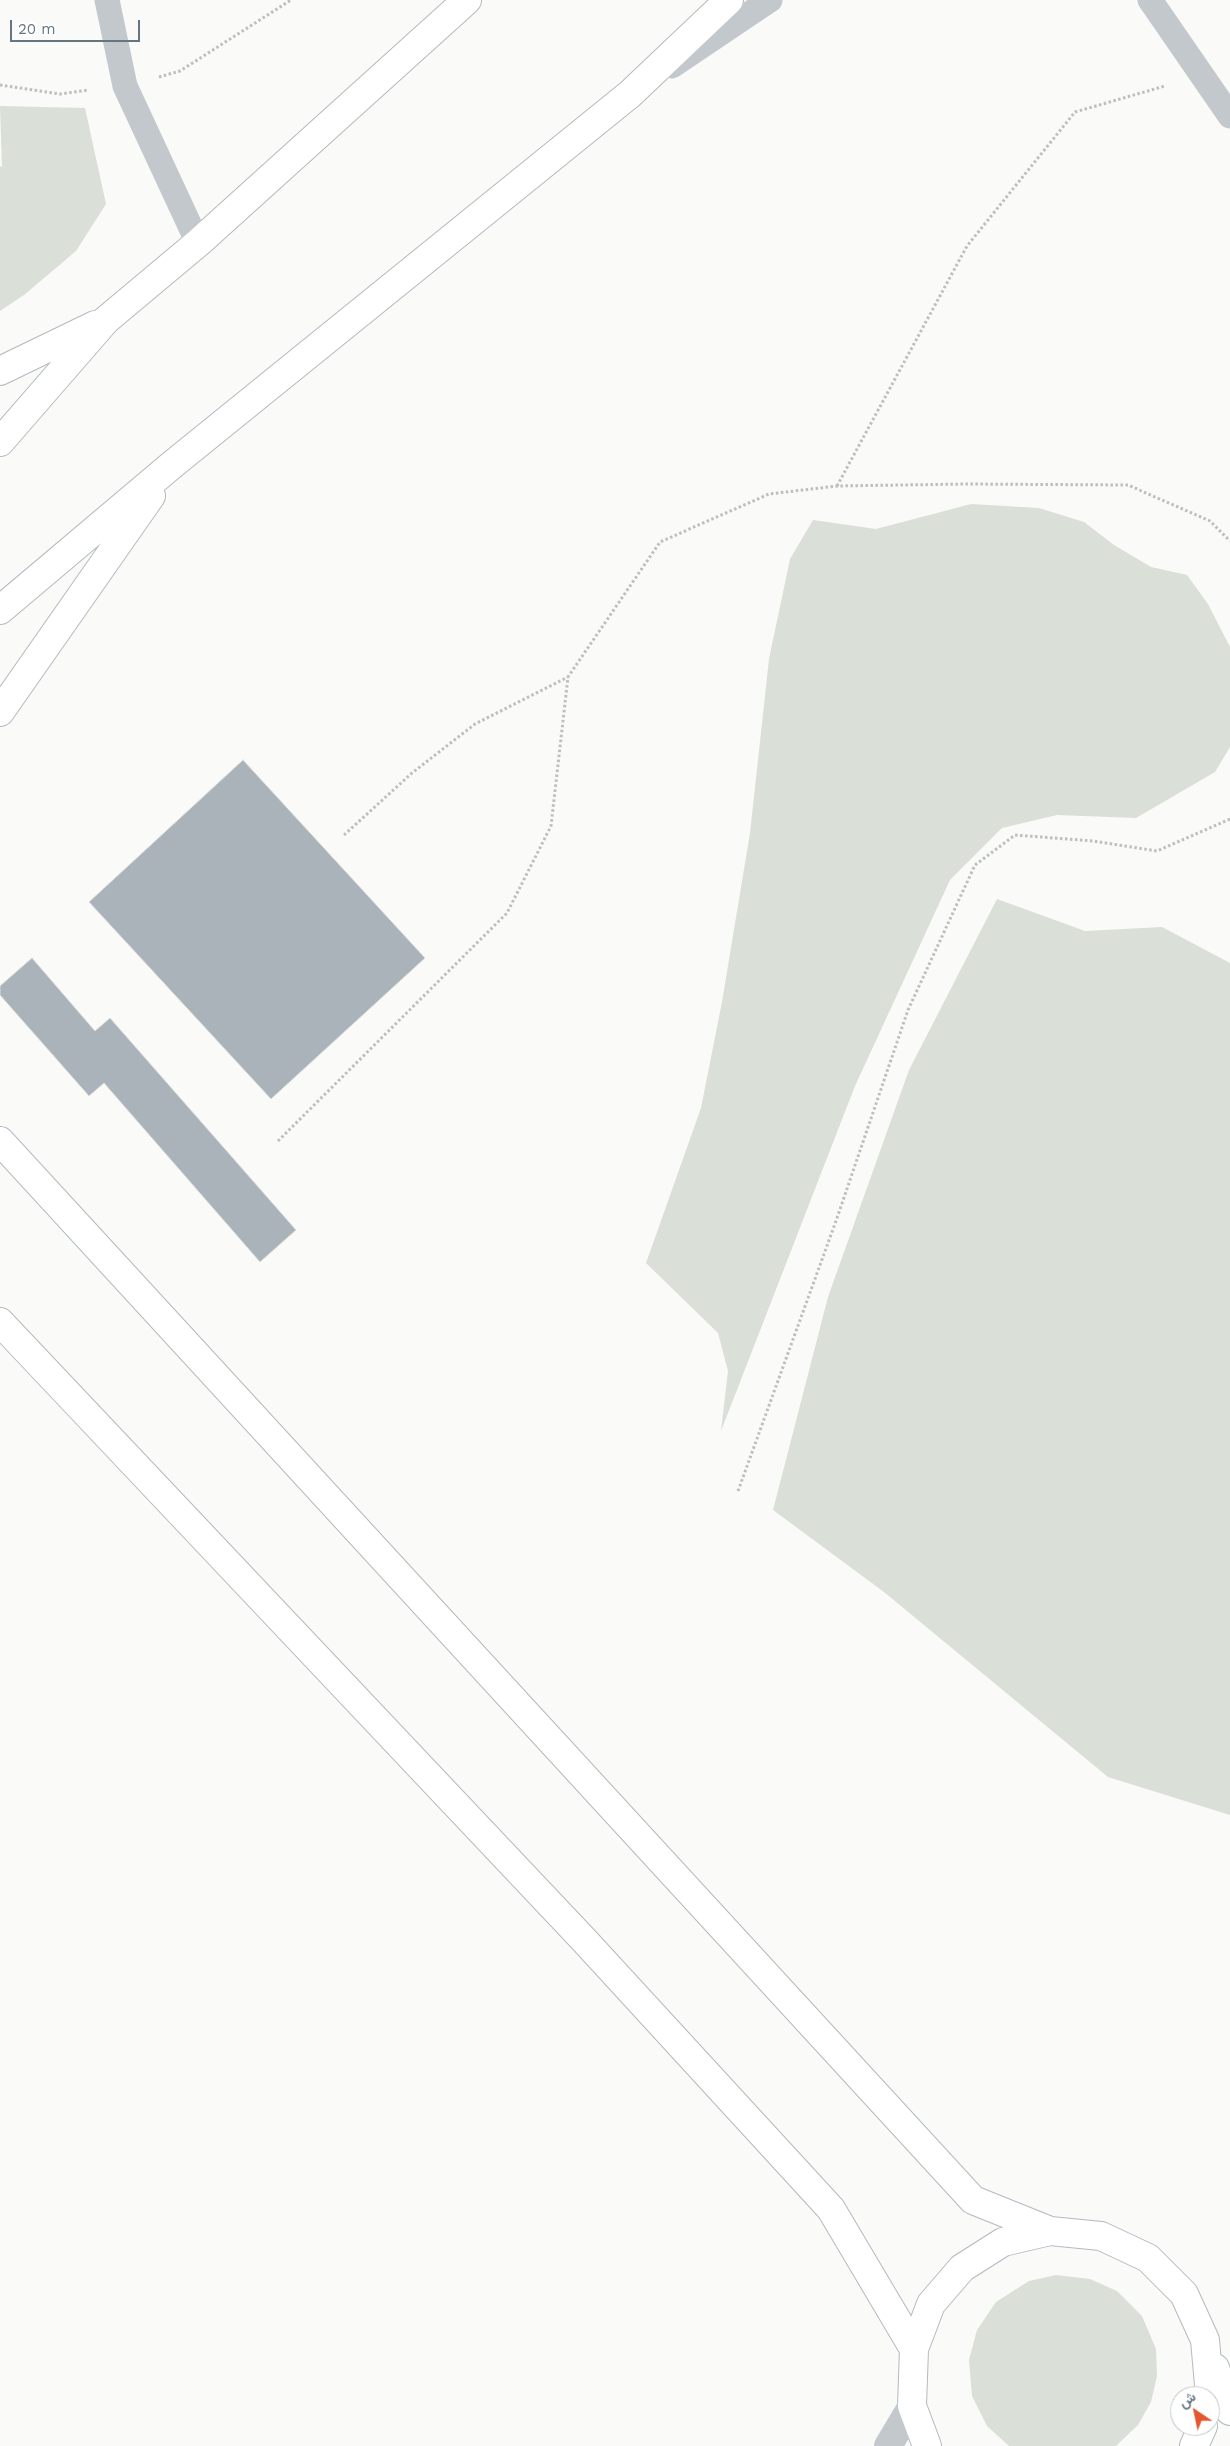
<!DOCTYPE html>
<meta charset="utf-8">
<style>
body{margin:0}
#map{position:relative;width:1230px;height:2446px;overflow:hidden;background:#fafaf8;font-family:"Work Sans",Vazirmatn,sans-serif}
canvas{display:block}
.north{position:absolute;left:1170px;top:2386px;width:50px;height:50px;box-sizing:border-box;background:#fff;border:1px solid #c1c8cd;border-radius:50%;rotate:326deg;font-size:14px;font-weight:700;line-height:20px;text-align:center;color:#657683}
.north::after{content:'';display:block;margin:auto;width:18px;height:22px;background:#e4572e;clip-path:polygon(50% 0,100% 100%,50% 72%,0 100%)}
.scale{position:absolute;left:10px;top:20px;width:130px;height:22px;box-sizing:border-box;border:2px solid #657683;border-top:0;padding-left:6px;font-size:15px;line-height:18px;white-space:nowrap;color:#657683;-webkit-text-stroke:4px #fff;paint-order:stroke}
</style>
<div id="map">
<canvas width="1230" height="2446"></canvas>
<div class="north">ش</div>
<div class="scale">20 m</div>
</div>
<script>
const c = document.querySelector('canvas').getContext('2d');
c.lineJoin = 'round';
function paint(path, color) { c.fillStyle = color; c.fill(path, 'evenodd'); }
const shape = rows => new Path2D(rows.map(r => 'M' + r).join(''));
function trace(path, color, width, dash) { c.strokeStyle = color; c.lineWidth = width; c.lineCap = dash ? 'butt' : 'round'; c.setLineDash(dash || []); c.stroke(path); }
paint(shape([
 [0,106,85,108,106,204,76,251,24,295,0,311,0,166,2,167],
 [971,504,1039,508,1084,522,1114,545,1151,567,1187,575,1208,604,1230,647,1230,747,1215,772,1136,818,1057,815,1002,828,950,880,855,1086,721,1431,728,1371,718,1333,646,1263,701,1108,722,1002,750,833,769,659,790,559,813,520,876,529],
 [997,899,1085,931,1162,927,1230,963,1230,1815,1108,1777,884,1592,773,1510,828,1297,909,1070],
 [1056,2275,1090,2279,1117,2291,1142,2316,1156,2349,1157,2376,1151,2402,1138,2425,1116,2446,1009,2446,987,2426,972,2396,969,2360,977,2330,996,2302,1029,2281]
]), '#dadfd7');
const building = shape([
 [243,760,425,958,271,1099,89,902,243,760],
 [32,958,95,1031,110,1018,296,1230,260,1262,104,1083,89,1096,0,995,0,986,32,958]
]);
paint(building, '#aab3b9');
trace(building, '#dcdcda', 1);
const secondary = shape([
 [0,371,95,325],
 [0,442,106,320,198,243,467,0],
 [0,610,173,464,630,94,729,0],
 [0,712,151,496],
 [0,1141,973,2200,1050,2231],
 [0,1322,584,1940,831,2209,914,2349],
 [1215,2368,1230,2411],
 [927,2446,912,2406,914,2349,931,2304,962,2268,1003,2242,1050,2231,1101,2236,1148,2258,1184,2294,1205,2340,1210,2396],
 [1194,2446,1203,2426]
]);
trace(secondary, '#b3babf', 30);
trace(shape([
 [159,77,180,71,291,0],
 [0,85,60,94,89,90],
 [837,486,967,246,1075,112,1165,86],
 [344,835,412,773,475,724,568,677],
 [278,1141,507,913,551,826,568,677,660,542,769,494,837,486,967,484,1128,485,1210,521,1230,541],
 [738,1491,836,1221,908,1010,975,865,1015,835,1093,841,1157,851,1230,819]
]), '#bbbfc2', 3, [2.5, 2.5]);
trace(shape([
 [107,0,125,86,198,243],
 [1150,0,1230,116],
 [672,66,770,0]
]), '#c3c8cc', 25);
trace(shape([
 [888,2446,912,2406]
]), '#c3c8cc', 28);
trace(secondary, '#fff', 28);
</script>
